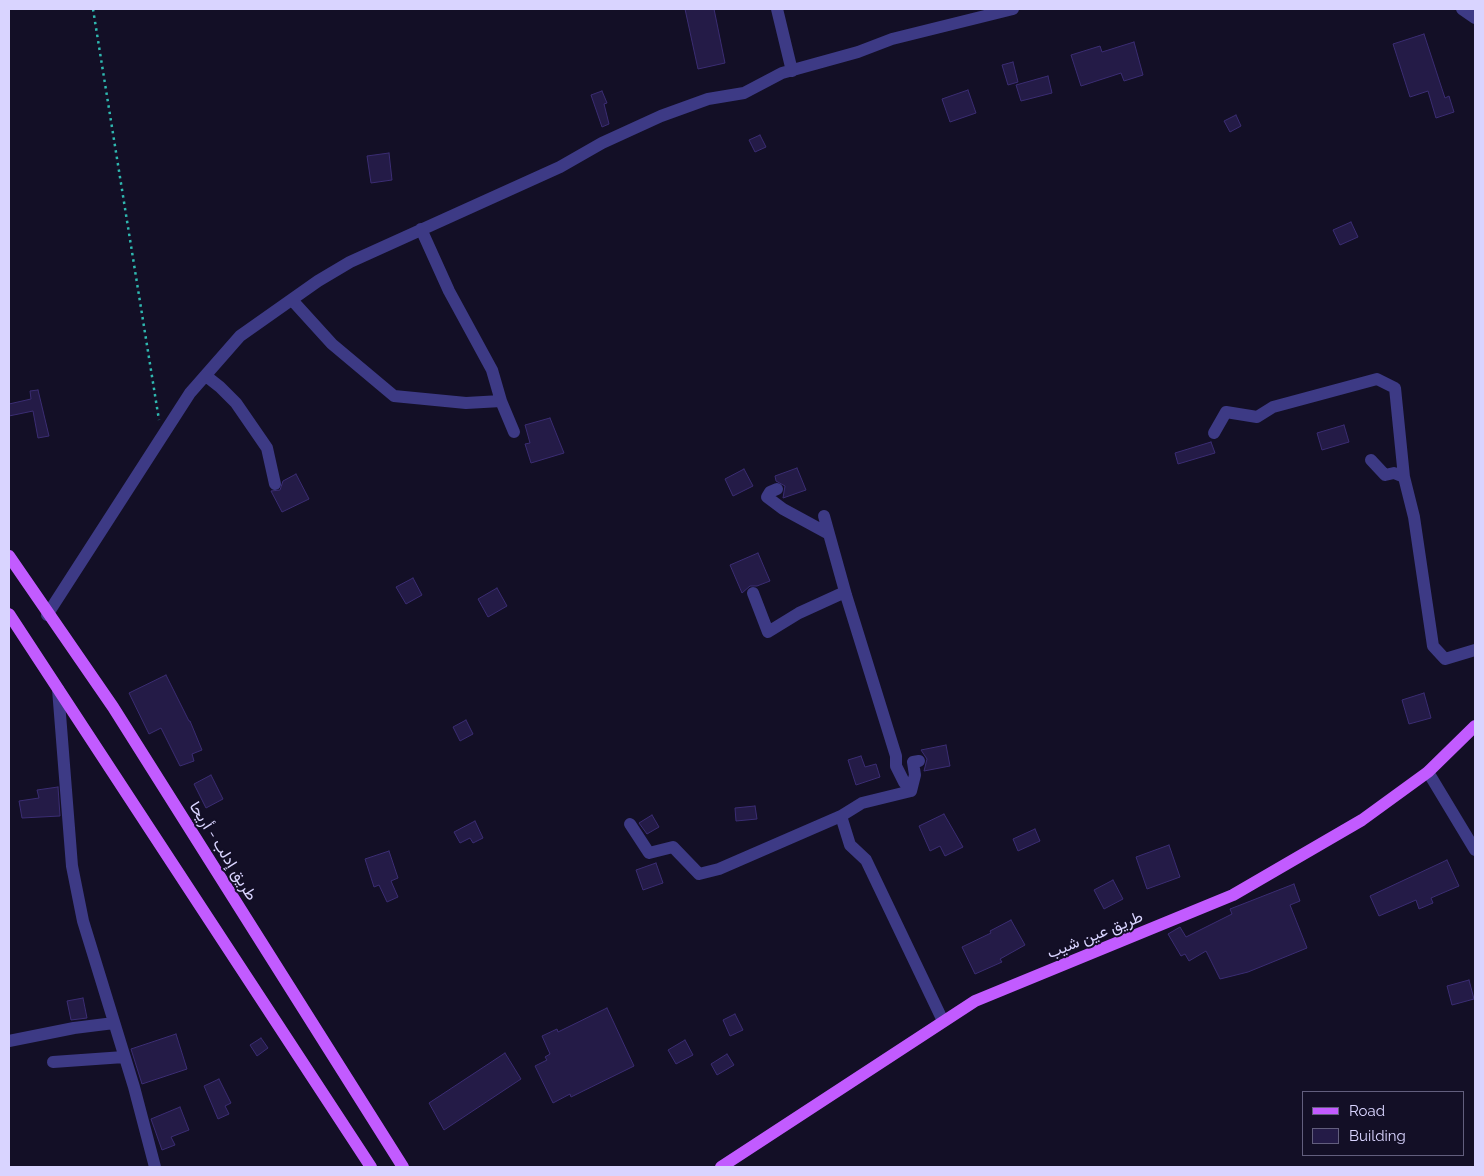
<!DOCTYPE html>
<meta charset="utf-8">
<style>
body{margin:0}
#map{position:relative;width:1484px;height:1176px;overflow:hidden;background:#130f26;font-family:Raleway,sans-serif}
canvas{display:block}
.frame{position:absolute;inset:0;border:10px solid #d9d4ff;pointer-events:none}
.legend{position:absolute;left:1302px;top:1091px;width:162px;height:65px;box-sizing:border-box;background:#130f26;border:1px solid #625e7d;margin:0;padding:6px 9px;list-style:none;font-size:15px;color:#d9d4ff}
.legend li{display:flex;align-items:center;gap:10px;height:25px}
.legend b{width:25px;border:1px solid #625e7d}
</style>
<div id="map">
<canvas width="1484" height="1176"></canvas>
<div class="frame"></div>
<ul class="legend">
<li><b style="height:6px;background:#c25bff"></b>Road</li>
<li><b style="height:14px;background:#241b47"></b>Building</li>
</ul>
</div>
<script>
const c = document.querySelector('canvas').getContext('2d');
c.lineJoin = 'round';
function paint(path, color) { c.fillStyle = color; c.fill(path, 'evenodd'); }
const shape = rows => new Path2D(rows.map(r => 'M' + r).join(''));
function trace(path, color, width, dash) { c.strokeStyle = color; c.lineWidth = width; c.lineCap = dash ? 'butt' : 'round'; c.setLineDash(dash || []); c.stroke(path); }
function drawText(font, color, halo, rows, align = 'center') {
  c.font = font + ' Raleway,Vazirmatn,sans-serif'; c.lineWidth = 4; c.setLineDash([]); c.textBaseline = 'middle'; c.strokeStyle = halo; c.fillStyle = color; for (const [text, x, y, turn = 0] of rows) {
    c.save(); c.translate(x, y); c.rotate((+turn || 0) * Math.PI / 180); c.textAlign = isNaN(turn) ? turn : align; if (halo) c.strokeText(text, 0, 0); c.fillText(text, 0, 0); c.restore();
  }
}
const building = shape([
 [685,9,714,9,725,63,698,69,685,9],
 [1424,34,1445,98,1449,96,1454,112,1436,118,1428,91,1410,97,1393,44,1424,34],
 [1134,42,1143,75,1124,81,1121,73,1081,86,1071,55,1100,46,1102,52,1134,42],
 [1013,62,1018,82,1008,85,1002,65,1013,62],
 [1048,76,1052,93,1021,101,1016,85,1048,76],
 [968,90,976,113,950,122,942,99,968,90],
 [602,91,607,103,604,104,609,124,602,127,591,95,602,91],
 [1236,115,1241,126,1230,132,1224,121,1236,115],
 [760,135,766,147,755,152,749,140,760,135],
 [389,153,392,180,371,183,367,156,389,153],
 [1351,222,1358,237,1340,245,1333,230,1351,222],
 [38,390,49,436,38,438,33,411,9,416,9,404,31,399,30,391,38,390],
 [550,418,564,453,531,463,525,444,530,443,525,425,550,418],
 [1344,425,1349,442,1322,450,1317,433,1344,425],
 [1211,442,1215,453,1178,464,1175,453,1211,442],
 [797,468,806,490,783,498,785,486,776,481,775,476,797,468],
 [744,469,753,486,733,496,725,479,744,469],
 [296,474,309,499,282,512,271,491,280,490,283,481,296,474],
 [758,553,770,581,757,586,750,586,742,593,730,565,758,553],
 [413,578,422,595,406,604,396,587,413,578],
 [497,588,507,606,488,617,478,599,497,588],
 [166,675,189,721,190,721,202,750,192,754,194,761,180,766,161,728,149,734,129,693,166,675],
 [1424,693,1431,718,1409,724,1402,700,1424,693],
 [466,720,473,734,460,741,453,727,466,720],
 [946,745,950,766,924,771,927,759,921,750,946,745],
 [861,756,865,767,876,764,880,777,856,785,848,760,861,756],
 [211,775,223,799,206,808,194,784,211,775],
 [58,787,60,816,22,818,19,801,39,798,37,790,58,787],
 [755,806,757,819,736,821,735,808,755,806],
 [944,814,963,847,945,856,940,846,930,851,919,826,944,814],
 [652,815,659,827,647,834,639,823,652,815],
 [475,821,483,838,473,843,470,838,460,843,454,832,475,821],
 [1035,829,1040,841,1018,851,1013,839,1035,829],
 [1169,845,1180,877,1147,889,1136,857,1169,845],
 [389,851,398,878,391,881,398,897,387,902,379,885,374,887,365,859,389,851],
 [1447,860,1459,886,1431,898,1433,903,1419,909,1416,900,1379,916,1370,896,1447,860],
 [656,863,663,883,643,890,636,870,656,863],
 [1113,880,1123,899,1104,909,1094,890,1113,880],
 [1294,884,1300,901,1290,905,1307,948,1248,972,1220,979,1206,951,1189,961,1185,954,1181,956,1168,934,1180,927,1186,937,1232,914,1230,909,1294,884],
 [1011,920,1025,945,1000,959,1002,962,975,974,962,947,991,933,990,931,1011,920],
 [1469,980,1474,999,1452,1005,1447,986,1469,980],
 [83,998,87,1018,71,1020,67,1001,83,998],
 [607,1008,634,1066,571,1097,570,1094,553,1103,535,1066,547,1060,545,1057,550,1054,542,1036,557,1029,558,1032,607,1008],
 [735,1014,743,1030,730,1036,723,1020,735,1014],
 [176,1034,187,1069,142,1084,131,1049,176,1034],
 [261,1038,268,1048,257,1056,250,1045,261,1038],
 [685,1040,693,1055,676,1064,668,1050,685,1040],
 [505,1053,521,1079,444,1130,429,1103,505,1053],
 [727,1054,734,1065,717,1075,711,1064,727,1054],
 [219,1079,231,1103,225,1106,229,1114,218,1119,204,1086,219,1079],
 [180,1107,189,1130,171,1137,175,1145,162,1150,151,1119,180,1107]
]);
paint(building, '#241b47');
trace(building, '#3b2d73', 1);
trace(shape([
 [93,9,159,420]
]), '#2fb8b0', 2.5, [2.5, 4]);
trace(shape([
 [777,9,792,71],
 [1462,9,1475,18],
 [421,229,449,291,492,370,501,401],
 [292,300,332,344,394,396,466,403,501,401,514,432],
 [206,376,220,387,236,403,267,448,275,484],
 [1214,433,1226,412,1257,417,1273,407,1377,379,1395,388,1404,477],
 [1371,460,1385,475,1394,473,1404,477,1414,517,1433,646,1445,659,1475,650],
 [777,489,770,492,767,497,783,509,829,534],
 [824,516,846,595,896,756,896,766,904,782,911,791],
 [753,593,768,632,799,613,845,592],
 [47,615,190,393,240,336,318,281,350,262,560,167,602,143,661,116,708,99,744,93,782,73,858,52,892,39,1013,9],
 [58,689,72,866,83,921,134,1087,155,1167],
 [1428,772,1475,850],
 [841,816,862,803,911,791,915,775,913,762,919,761],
 [630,824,649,853,673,847,699,874,719,869,841,816,850,845,866,860,943,1021],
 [9,1041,74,1028,114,1023],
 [53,1062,124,1057]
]), '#3d3a85', 12);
trace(shape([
 [9,556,113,707,403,1167],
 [9,614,371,1167],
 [721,1167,975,1001,1233,895,1362,820,1428,772,1475,726]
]), '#c25bff', 12);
drawText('16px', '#d9d4ff', '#130f26', [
 ["طريق إدلب - أريحا",223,851,58],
 ["طريق عين شيب",1095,935,-22]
]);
</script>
